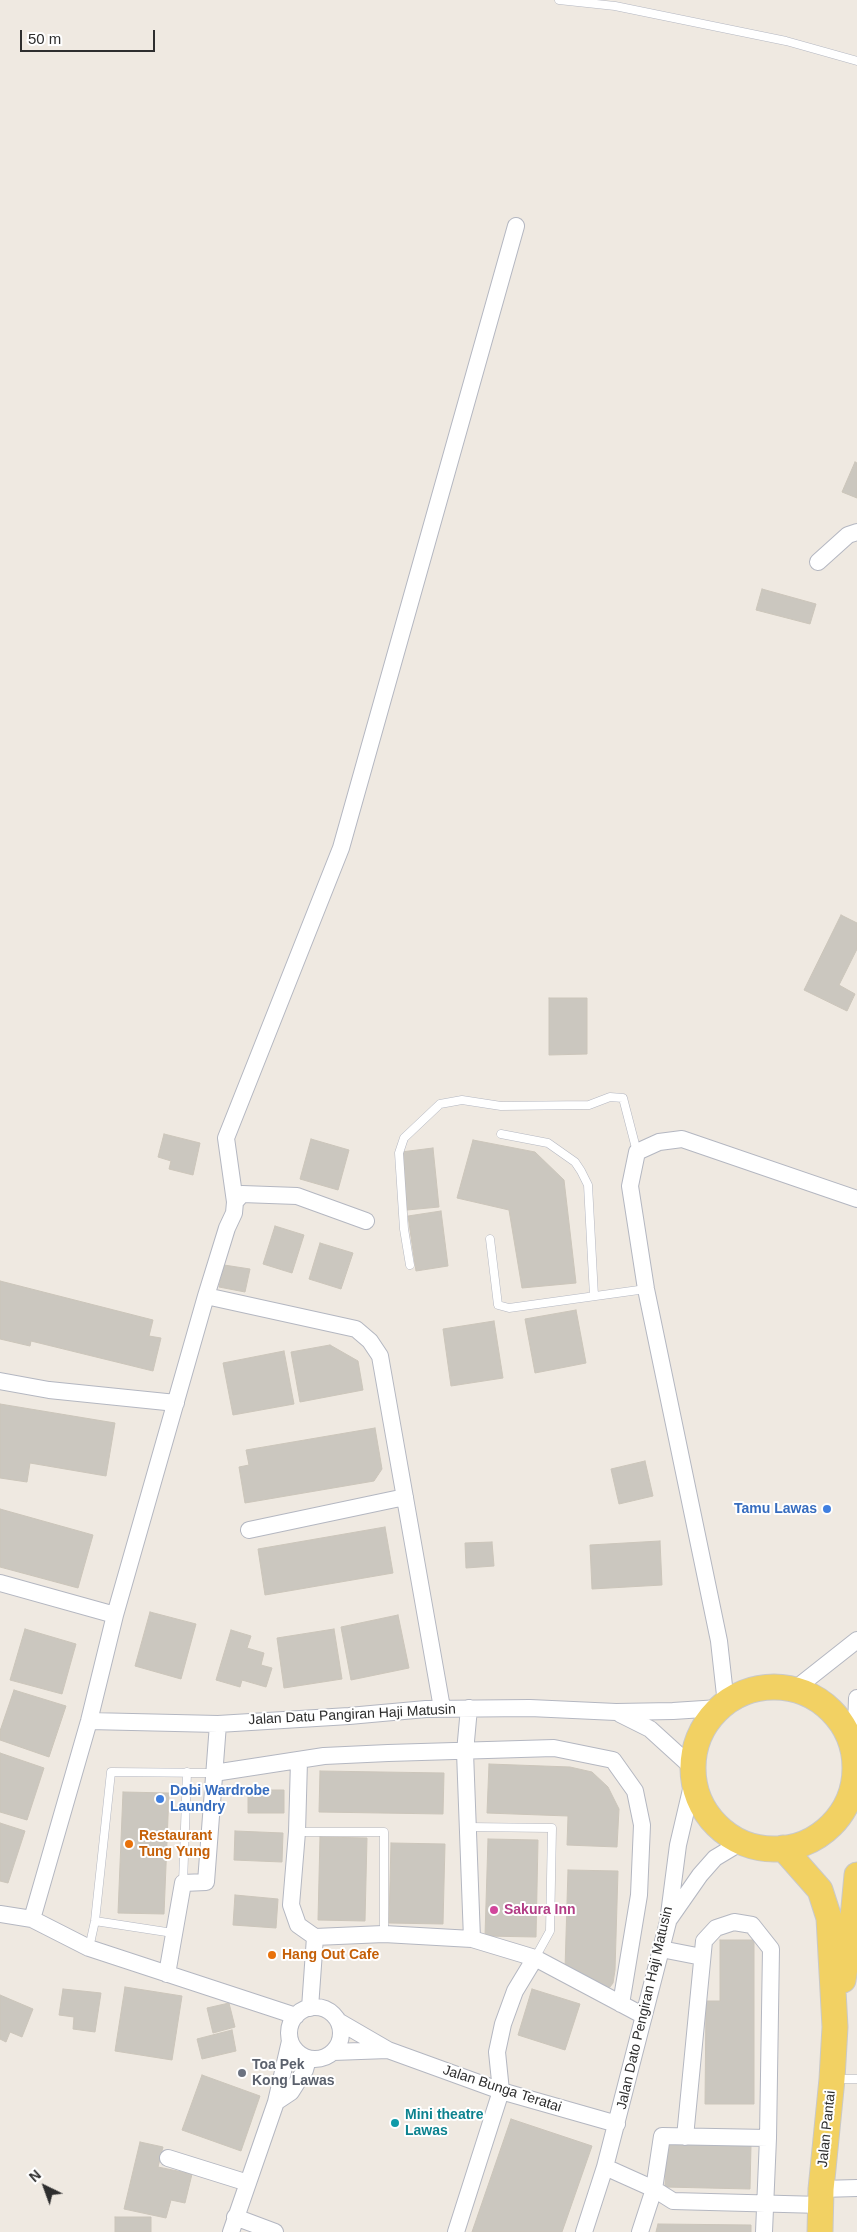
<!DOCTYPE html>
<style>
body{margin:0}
#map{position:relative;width:857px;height:2232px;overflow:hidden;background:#efe9e1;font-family:Helvetica,sans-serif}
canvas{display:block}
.north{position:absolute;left:20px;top:2162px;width:50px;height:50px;-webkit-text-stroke:4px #fff;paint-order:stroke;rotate:318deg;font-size:14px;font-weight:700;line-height:20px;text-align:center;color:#2e2e2e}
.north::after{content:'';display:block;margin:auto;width:18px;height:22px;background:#2e2e2e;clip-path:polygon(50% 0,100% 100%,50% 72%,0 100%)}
.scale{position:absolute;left:20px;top:30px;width:135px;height:22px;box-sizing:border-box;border:2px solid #2e2e2e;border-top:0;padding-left:6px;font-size:15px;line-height:18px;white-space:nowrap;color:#2e2e2e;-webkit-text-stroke:4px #fff;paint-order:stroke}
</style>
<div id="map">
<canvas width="857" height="2232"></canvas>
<div class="north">N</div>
<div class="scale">50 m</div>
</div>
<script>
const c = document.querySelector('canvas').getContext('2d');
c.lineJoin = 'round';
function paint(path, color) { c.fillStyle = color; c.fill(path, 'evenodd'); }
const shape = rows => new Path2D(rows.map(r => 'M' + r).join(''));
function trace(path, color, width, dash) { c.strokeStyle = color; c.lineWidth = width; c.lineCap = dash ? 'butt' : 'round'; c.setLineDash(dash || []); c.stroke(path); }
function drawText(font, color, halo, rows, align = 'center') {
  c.font = font + ' Helvetica,sans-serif'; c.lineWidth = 4; c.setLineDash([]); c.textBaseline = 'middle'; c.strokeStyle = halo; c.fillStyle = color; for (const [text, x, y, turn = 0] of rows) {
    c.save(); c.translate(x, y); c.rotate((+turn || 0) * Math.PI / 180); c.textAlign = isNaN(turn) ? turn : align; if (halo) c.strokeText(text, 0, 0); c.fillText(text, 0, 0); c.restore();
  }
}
const building = shape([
 [855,462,857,463,857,498,842,492,855,462],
 [762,589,816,604,810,624,756,610,762,589],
 [841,915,857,923,857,949,839,985,855,994,847,1011,804,990,841,915],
 [549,998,587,998,587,1054,549,1055,549,998],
 [164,1134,200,1143,193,1175,169,1169,171,1161,158,1157,164,1134],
 [311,1139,349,1150,338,1190,300,1179,311,1139],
 [473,1140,535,1152,564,1180,576,1283,522,1288,509,1210,457,1198,473,1140],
 [433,1148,439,1207,407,1210,401,1152,433,1148],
 [441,1211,448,1266,416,1271,408,1216,441,1211],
 [275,1226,304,1235,292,1273,263,1264,275,1226],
 [320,1243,353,1253,341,1289,309,1279,320,1243],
 [224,1265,250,1269,245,1292,219,1287,224,1265],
 [0,1281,153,1320,149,1336,161,1338,153,1371,31,1341,30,1346,0,1339,0,1281],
 [576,1310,586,1363,535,1373,525,1319,576,1310],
 [494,1321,503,1378,451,1386,443,1329,494,1321],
 [330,1345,358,1361,363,1390,300,1402,291,1352,330,1345],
 [284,1351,294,1404,233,1415,223,1363,284,1351],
 [0,1404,115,1423,106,1476,30,1463,27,1482,0,1478,0,1404],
 [375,1428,382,1469,374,1481,245,1503,239,1467,249,1465,246,1450,375,1428],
 [645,1461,653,1496,619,1504,611,1469,645,1461],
 [0,1509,93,1535,78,1588,0,1567,0,1509],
 [385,1527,393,1573,265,1595,258,1549,385,1527],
 [660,1541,662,1585,592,1589,590,1545,660,1541],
 [492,1542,494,1566,466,1568,465,1543,492,1542],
 [150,1612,196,1624,181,1679,135,1666,150,1612],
 [398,1615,409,1668,351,1680,341,1627,398,1615],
 [25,1629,76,1644,62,1694,10,1680,25,1629],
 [334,1629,342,1679,284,1688,277,1638,334,1629],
 [231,1630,251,1636,247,1648,264,1653,261,1665,272,1668,266,1687,242,1680,240,1687,216,1680,231,1630],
 [14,1690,66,1706,49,1757,0,1740,0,1731,14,1690],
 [0,1753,44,1768,27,1820,0,1812,0,1753],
 [489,1764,570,1767,592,1772,608,1787,619,1809,617,1847,567,1845,568,1816,487,1813,489,1764],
 [320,1771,444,1773,443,1814,319,1812,320,1771],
 [248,1790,284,1790,284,1813,248,1813,248,1790],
 [123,1792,169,1793,164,1914,118,1913,123,1792],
 [0,1823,25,1831,8,1883,0,1881,0,1823],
 [235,1831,283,1833,282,1862,234,1860,235,1831],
 [320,1837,367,1838,365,1921,318,1920,320,1837],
 [488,1839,538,1840,536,1937,485,1936,488,1839],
 [391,1843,445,1844,443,1924,389,1923,391,1843],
 [568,1870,618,1871,615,1970,613,1983,607,1991,565,1969,568,1870],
 [235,1895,278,1899,276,1928,233,1925,235,1895],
 [720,1940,754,1940,754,2104,705,2104,706,2001,720,2001,720,1940],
 [125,1987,182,1996,172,2060,115,2051,125,1987],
 [63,1989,101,1993,95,2032,73,2029,74,2017,59,2015,63,1989],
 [532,1989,580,2004,565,2050,518,2035,532,1989],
 [0,1995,33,2009,22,2037,10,2032,6,2042,0,2039,0,1995],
 [229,2003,235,2027,213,2033,207,2008,229,2003],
 [232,2030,236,2051,202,2059,197,2039,232,2030],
 [202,2075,260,2096,241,2151,182,2130,202,2075],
 [511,2119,592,2146,562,2232,472,2232,511,2119],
 [140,2142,163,2147,158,2167,192,2174,185,2203,171,2200,166,2218,124,2209,140,2142],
 [666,2144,751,2145,750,2189,665,2187,666,2144],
 [115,2217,151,2217,151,2232,115,2232,115,2217],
 [658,2224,751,2225,751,2232,656,2232,658,2224]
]);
paint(building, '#cbc7bf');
trace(building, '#cbc5ba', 1);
const lane = shape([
 [559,0,615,6,786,41,857,61],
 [501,1134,548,1143,575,1162,581,1171,588,1185,594,1296],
 [490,1239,498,1305,509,1308,646,1289],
 [410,1265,404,1229,399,1153,404,1138,440,1104,462,1100,501,1106,589,1105,610,1097,623,1098,637,1152],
 [468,1827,552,1828,550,1931,535,1958],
 [297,1832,384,1832,384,1934],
 [183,1883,187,1772],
 [95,1921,173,1933],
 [89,1948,95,1921,111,1772,214,1773],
 [834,2079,857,2079]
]);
const street = shape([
 [818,562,848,535,857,532],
 [235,1202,226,1138,341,848,516,226],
 [206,1296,356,1329,370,1341,380,1356,442,1708],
 [0,1381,49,1390,176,1403],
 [249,1530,405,1497],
 [0,1583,115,1615],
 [795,1689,857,1640],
 [726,1704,719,1641,646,1289,630,1186,637,1152,659,1142,682,1139,857,1199],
 [469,1708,465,1752,472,1939],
 [620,1714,650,1729,694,1769],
 [89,1721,218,1724,349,1716,426,1709,530,1708,616,1712,673,1711,719,1708],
 [855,1756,857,1698],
 [299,1761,297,1832,291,1905,298,1925,315,1937,384,1934,472,1939,535,1958,644,2016],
 [214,1773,324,1756,388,1753,554,1748,613,1760,635,1791,642,1825,639,1895,621,2004],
 [0,1914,32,1919,89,1948,296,2016],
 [670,1918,700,1875,715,1858,740,1843],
 [32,1919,89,1721,115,1615,206,1296,227,1228,234,1213,235,1202,242,1194,297,1196,366,1221],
 [661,1949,702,1957],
 [167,1974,183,1883,206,1882,218,1724],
 '289 2033a26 26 0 1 1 52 0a26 26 0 1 1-52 0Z',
 [310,2008,315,1937],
 [338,2021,388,2050,501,2091,617,2124],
 [333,2052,388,2050],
 [276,2102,291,2092,305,2070,308,2059],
 [685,2137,704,1941,716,1928,734,1922,752,1925,771,1949,768,2138],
 [168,2158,248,2183],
 [605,2167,654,2189,673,2201,821,2205],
 [821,2189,857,2188],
 [235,2217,275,2232],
 [231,2232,276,2102,290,2041],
 [456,2232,501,2091,497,2052,503,2024,515,1991,535,1958],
 [584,2232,605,2167,668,1922,678,1845,693,1781],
 [640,2232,654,2189,662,2136,768,2138,764,2232]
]);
const primary = shape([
 '693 1768a81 81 0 1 1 162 0a81 81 0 1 1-162 0Z',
 [783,1848,820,1890,829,1918,835,2027,832,2079,821,2189,820,2232],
 [843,1980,853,1918,857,1875]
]);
trace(lane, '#b4b7c1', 9);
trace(street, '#b4b7c1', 18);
trace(primary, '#c9c9c9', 27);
trace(lane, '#fff', 8);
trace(street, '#fff', 16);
trace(primary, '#f2d163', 25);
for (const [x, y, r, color] of [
 [827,1509,5,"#3f7fe0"],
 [160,1799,5,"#3f7fe0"],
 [129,1844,5,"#e8710a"],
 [494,1910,5,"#d1479c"],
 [272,1955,5,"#e8710a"],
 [242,2073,5,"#6b7280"],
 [395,2123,5,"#0f9aa8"]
]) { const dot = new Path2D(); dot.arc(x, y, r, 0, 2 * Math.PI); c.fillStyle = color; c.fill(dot); trace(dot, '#fff', 2); }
drawText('bold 14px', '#366cbe', '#fff', [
 ["Tamu Lawas",817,1509],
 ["Dobi Wardrobe",170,1791,"left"],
 ["Laundry",170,1807,"left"]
], 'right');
drawText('14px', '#2e2e2e', '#fff', [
 ["Jalan Datu Pangiran Haji Matusin",352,1715,-3],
 ["Jalan Dato Pengiran Haji Matusin",645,2008,-77],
 ["Jalan Bunga Teratai",502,2089,18],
 ["Jalan Pantai",827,2129,-84]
]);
drawText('bold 14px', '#c56008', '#fff', [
 ["Restaurant",139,1836],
 ["Tung Yung",139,1852],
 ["Hang Out Cafe",282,1955]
], 'left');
drawText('bold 14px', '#b23c85', '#fff', [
 ["Sakura Inn",504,1910]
], 'left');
drawText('bold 14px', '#5b616d', '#fff', [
 ["Toa Pek",252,2065],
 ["Kong Lawas",252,2081]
], 'left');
drawText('bold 14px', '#0d838f', '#fff', [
 ["Mini theatre",405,2115],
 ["Lawas",405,2131]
], 'left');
</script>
